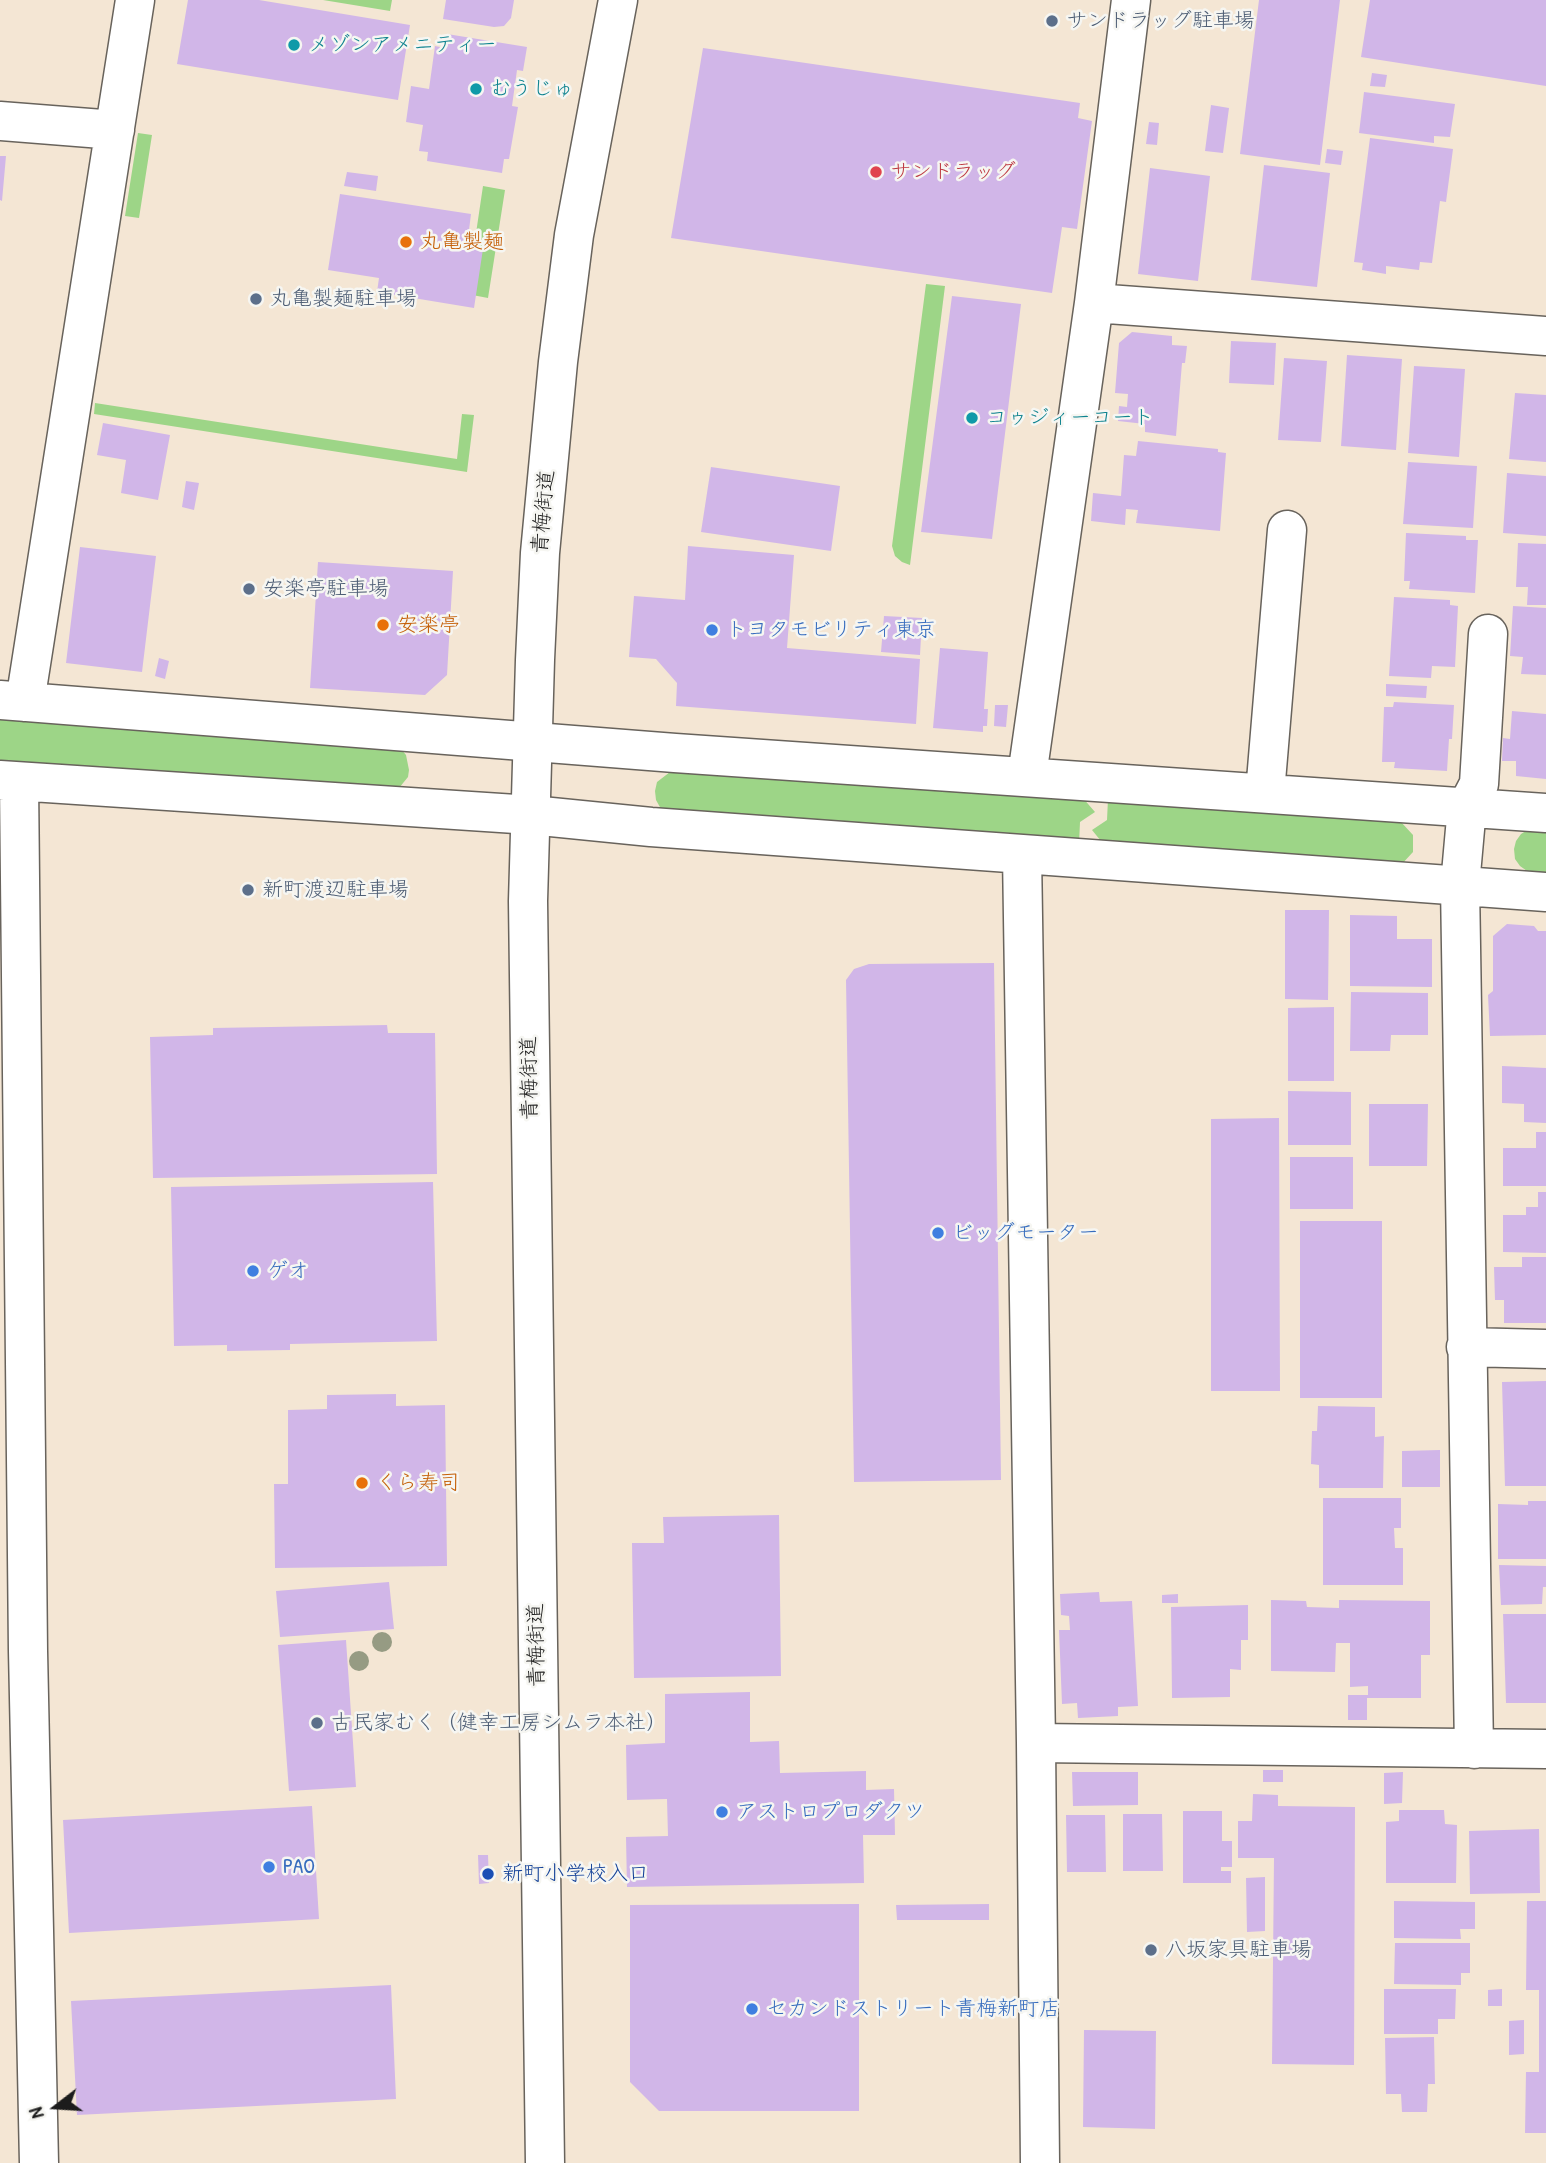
<!DOCTYPE html>
<meta charset="utf-8">
<style>
body{margin:0}
#map{position:relative;width:1546px;height:2163px;overflow:hidden;background:#f4e6d4;font-family:"Patrick Hand",sans-serif}
canvas{display:block}
.north{position:absolute;left:21px;top:2072px;width:70px;height:70px;-webkit-text-stroke:5px #f6f6f2;paint-order:stroke;rotate:253deg;font-size:19px;font-weight:700;line-height:28px;text-align:center;color:#1c1c1c}
.north::after{content:'';display:block;margin:auto;width:24px;height:32px;background:#1c1c1c;clip-path:polygon(50% 0,100% 100%,50% 72%,0 100%)}
</style>
<div id="map">
<canvas width="1546" height="2163"></canvas>
<div class="north">N</div>
</div>
<script>
const c = document.querySelector('canvas').getContext('2d');
c.lineJoin = 'round';
function paint(path, color) { c.fillStyle = color; c.fill(path, 'evenodd'); }
const shape = rows => new Path2D(rows.map(r => 'M' + r).join(''));
function trace(path, color, width, dash) { c.strokeStyle = color; c.lineWidth = width; c.lineCap = dash ? 'butt' : 'round'; c.setLineDash(dash || []); c.stroke(path); }
function drawText(font, color, halo, rows, align = 'center') {
  c.font = font + ' "Patrick Hand","Klee One",sans-serif'; c.lineWidth = 5; c.setLineDash([]); c.textBaseline = 'middle'; c.strokeStyle = halo; c.fillStyle = color; for (const [text, x, y, turn = 0] of rows) {
    c.save(); c.translate(x, y); c.rotate((+turn || 0) * Math.PI / 180); c.textAlign = isNaN(turn) ? turn : align; if (halo) c.strokeText(text, 0, 0); c.fillText(text, 0, 0); c.restore();
  }
}
paint(shape([
 [323,0,392,0,390,11],
 [138,133,152,135,139,218,125,216],
 [483,186,505,190,488,298,467,294],
 [926,284,945,286,910,565,902,562,895,556,892,546],
 [95,403,457,459,462,414,474,415,467,472,94,414],
 [0,717,400,748,406,755,409,770,408,777,399,788,0,763],
 [670,772,1082,797,1095,812,1080,822,1079,844,661,809,656,800,655,791,657,782],
 [1108,799,1401,822,1413,835,1413,852,1401,865,1105,846,1092,830,1107,820],
 [1546,828,1546,876,1527,871,1520,866,1515,859,1514,849,1516,841,1521,834,1529,829]
]), '#9dd587');
paint(shape([
 [188,0,259,0,410,25,398,100,177,64],
 [446,0,514,0,511,18,504,26,494,27,443,19],
 [1259,0,1340,0,1320,165,1240,154],
 [1370,0,1546,0,1546,86,1361,57],
 [447,34,527,47,523,71,517,70,512,106,518,107,509,159,504,159,502,173,427,161,428,152,419,151,423,125,406,122,411,86,429,89,435,46,445,48],
 [703,48,1080,103,1078,118,1092,121,1077,229,1062,227,1052,293,671,238],
 [1372,73,1387,75,1385,87,1370,86],
 [1364,92,1455,104,1450,137,1434,136,1434,143,1359,133],
 [1211,105,1229,108,1223,153,1205,151],
 [1149,122,1159,123,1157,145,1146,144],
 [1370,138,1453,149,1446,202,1440,201,1432,263,1420,262,1419,270,1386,266,1386,274,1362,270,1363,263,1354,262],
 [1327,149,1343,151,1341,165,1325,163],
 [0,156,6,156,2,201,0,200],
 [1264,165,1330,173,1317,287,1251,280],
 [1150,168,1210,176,1198,281,1138,274],
 [347,172,378,176,376,191,344,186],
 [340,194,471,214,467,246,483,249,474,308,377,292,379,278,328,270],
 [952,296,1021,304,992,539,921,532],
 [1132,332,1172,336,1172,345,1187,346,1185,363,1182,363,1176,436,1145,432,1145,424,1118,421,1119,406,1127,407,1128,394,1115,393,1119,343],
 [1231,341,1276,343,1274,385,1229,383],
 [1347,355,1402,359,1396,450,1341,446],
 [1284,358,1327,361,1321,442,1278,440],
 [1414,366,1465,369,1459,457,1408,453],
 [1515,393,1546,395,1546,462,1509,459],
 [103,423,170,435,158,500,121,493,126,460,97,455],
 [1138,441,1218,449,1218,452,1226,453,1220,531,1136,523,1138,510,1126,509,1125,525,1091,521,1093,493,1121,496,1124,455,1136,456],
 [1408,462,1477,466,1473,528,1403,524],
 [711,467,840,486,831,551,701,532],
 [1507,473,1546,476,1546,536,1503,533],
 [186,481,199,483,194,510,182,507],
 [1406,533,1466,536,1466,540,1478,540,1475,593,1409,589,1410,581,1404,581],
 [1518,543,1546,544,1546,605,1527,605,1528,587,1516,587],
 [688,546,794,555,787,648,920,659,916,724,676,706,677,683,656,659,629,657,634,596,685,600],
 [80,547,156,556,142,672,66,663],
 [318,562,453,571,447,675,425,695,310,688],
 [1394,597,1450,600,1450,605,1458,606,1455,667,1432,666,1431,678,1389,676],
 [1513,606,1546,608,1546,675,1521,674,1523,657,1510,656],
 [884,616,922,618,920,655,881,652],
 [940,648,988,652,984,709,988,709,987,726,983,726,983,732,933,728],
 [159,658,169,661,165,679,155,676],
 [1386,684,1427,686,1426,698,1386,696],
 [1394,702,1454,705,1452,739,1449,739,1447,771,1394,768,1395,762,1382,762,1384,707,1393,707],
 [995,705,1008,705,1006,727,994,726],
 [1512,711,1546,714,1546,779,1516,776,1516,761,1502,761,1503,738,1510,739],
 [1285,910,1329,910,1328,1000,1285,999],
 [1350,915,1397,916,1397,939,1432,939,1432,987,1350,986],
 [1507,924,1534,926,1538,931,1546,931,1546,1035,1490,1036,1488,995,1493,991,1493,936],
 [994,963,1001,1480,854,1482,846,980,854,969,869,964],
 [1351,992,1428,993,1428,1035,1391,1035,1390,1051,1350,1051],
 [1334,1007,1334,1081,1288,1081,1288,1008],
 [387,1025,388,1033,435,1033,437,1174,153,1178,150,1037,213,1035,213,1028],
 [1502,1066,1546,1068,1546,1123,1524,1122,1524,1104,1502,1103],
 [1288,1091,1351,1092,1351,1145,1288,1145],
 [1369,1104,1428,1104,1427,1166,1369,1166],
 [1279,1118,1280,1391,1211,1391,1211,1119],
 [1536,1132,1546,1132,1546,1186,1503,1186,1503,1148,1536,1148],
 [1290,1157,1353,1157,1353,1209,1290,1209],
 [433,1182,437,1341,290,1344,290,1350,227,1351,227,1345,174,1346,171,1187],
 [1538,1192,1546,1192,1546,1253,1503,1252,1503,1215,1526,1215,1526,1207,1538,1207],
 [1300,1221,1382,1221,1382,1398,1300,1398],
 [1522,1257,1546,1257,1546,1323,1504,1323,1504,1300,1495,1300,1494,1267,1522,1267],
 [1546,1381,1546,1486,1505,1486,1502,1382],
 [396,1394,396,1406,445,1405,447,1566,275,1568,274,1484,288,1484,288,1410,327,1409,327,1395],
 [1318,1406,1375,1407,1375,1437,1384,1436,1383,1488,1319,1488,1319,1465,1311,1464,1312,1431,1317,1431],
 [1440,1450,1440,1487,1402,1487,1402,1451],
 [1323,1498,1401,1498,1401,1528,1394,1528,1395,1548,1403,1548,1403,1585,1323,1585],
 [1528,1501,1546,1501,1546,1559,1498,1559,1498,1504,1528,1505],
 [779,1515,781,1676,634,1678,632,1543,664,1543,663,1517],
 [1499,1565,1546,1566,1546,1587,1543,1587,1542,1604,1501,1605],
 [389,1582,394,1629,280,1637,276,1591],
 [1099,1592,1100,1602,1132,1601,1138,1706,1118,1707,1118,1716,1078,1718,1077,1703,1062,1704,1059,1630,1070,1630,1069,1616,1061,1615,1060,1594],
 [1178,1594,1178,1603,1162,1603,1162,1595],
 [1271,1600,1306,1601,1307,1607,1339,1608,1339,1600,1430,1601,1430,1655,1421,1655,1421,1698,1367,1698,1367,1720,1348,1720,1348,1695,1368,1695,1368,1686,1350,1687,1350,1643,1336,1643,1335,1672,1271,1671],
 [1248,1605,1248,1640,1241,1640,1241,1670,1230,1669,1230,1697,1172,1698,1171,1607],
 [1503,1614,1546,1614,1546,1703,1506,1703],
 [346,1640,356,1787,289,1791,278,1645],
 [750,1692,750,1742,779,1741,780,1773,866,1771,866,1790,894,1789,895,1835,863,1835,864,1883,627,1887,626,1837,668,1836,667,1799,627,1800,626,1745,665,1743,665,1694],
 [1263,1770,1283,1770,1283,1782,1263,1782],
 [1072,1772,1138,1772,1138,1805,1073,1806],
 [1403,1772,1402,1803,1384,1804,1384,1773],
 [1253,1794,1278,1795,1278,1806,1355,1807,1354,2065,1272,2064,1274,1858,1238,1858,1238,1821,1252,1821],
 [312,1806,319,1919,69,1933,63,1820],
 [1399,1810,1444,1810,1445,1824,1457,1825,1456,1883,1386,1883,1386,1822,1399,1821],
 [1183,1811,1222,1811,1222,1841,1232,1841,1232,1867,1221,1867,1221,1871,1231,1871,1231,1883,1183,1883],
 [1123,1814,1162,1814,1163,1871,1123,1871],
 [1066,1815,1105,1815,1106,1872,1067,1872],
 [1539,1829,1540,1893,1470,1894,1469,1831],
 [478,1855,488,1855,489,1883,479,1884],
 [1265,1877,1265,1931,1247,1932,1246,1878],
 [1394,1901,1475,1902,1475,1929,1460,1929,1461,1939,1394,1938],
 [1527,1901,1546,1901,1546,2133,1525,2133,1526,2072,1539,2072,1539,1990,1526,1990],
 [859,1904,859,2111,659,2111,630,2082,630,1905],
 [989,1904,989,1920,897,1920,896,1905],
 [1395,1943,1470,1943,1470,1973,1461,1973,1461,1985,1394,1984],
 [391,1985,396,2099,77,2115,71,2001],
 [1384,1989,1456,1989,1455,2019,1438,2019,1438,2034,1384,2034],
 [1502,1989,1502,2006,1488,2006,1488,1990],
 [1524,2020,1524,2054,1509,2055,1509,2021],
 [1084,2030,1156,2031,1155,2129,1083,2127],
 [1434,2037,1435,2084,1428,2084,1427,2112,1402,2112,1401,2094,1386,2094,1385,2038]
]), '#d1b6e8');
const minor = shape([
 [0,121,115,130],
 [1094,303,1546,336],
 [0,700,675,753,1546,813],
 [25,702,135,0],
 [1027,776,1094,303,1131,0],
 [0,780,531,815,651,827,1546,892],
 [19,782,28,1651,39,2163],
 [1265,793,1287,530],
 [1022,854,1036,1743,1040,2163],
 [1466,1347,1546,1349],
 [1036,1743,1546,1749],
 [1474,1749,1460,885,1467,807,1479,784,1488,634]
]);
const major = shape([
 [545,2163,528,901,535,660,540,553,558,362,574,235,618,0]
]);
trace(minor, '#68635c', 41);
trace(major, '#68635c', 41);
trace(minor, '#fff', 38);
trace(major, '#fff', 38);
c.fillStyle = '#969b83';
for (const [x, y] of [
 [382,1642],
 [359,1661]
]) { c.beginPath(); c.arc(x, y, 10, 0, 2 * Math.PI); c.fill(); }
for (const [x, y, r, color] of [
 [1052,21,7,"#5c6f8a"],
 [294,45,7,"#0f9aa8"],
 [476,89,7,"#0f9aa8"],
 [876,172,7,"#e0444e"],
 [406,242,7,"#e8710a"],
 [256,299,7,"#5c6f8a"],
 [972,418,7,"#0f9aa8"],
 [249,589,7,"#5c6f8a"],
 [383,625,7,"#e8710a"],
 [712,630,7,"#3f7fe0"],
 [248,890,7,"#5c6f8a"],
 [938,1233,7,"#3f7fe0"],
 [253,1271,7,"#3f7fe0"],
 [362,1483,7,"#e8710a"],
 [317,1723,7,"#5c6f8a"],
 [722,1812,7,"#3f7fe0"],
 [269,1867,7,"#3f7fe0"],
 [488,1874,7,"#1a4fb4"],
 [1151,1950,7,"#5c6f8a"],
 [752,2009,7,"#3f7fe0"]
]) { const dot = new Path2D(); dot.arc(x, y, r, 0, 2 * Math.PI); c.fillStyle = color; c.fill(dot); trace(dot, '#f6f6f2', 2.5); }
drawText('21px', '#4e5e75', '#f6f6f2', [
 ["サンドラッグ駐車場",1066,21],
 ["丸亀製麺駐車場",270,299],
 ["安楽亭駐車場",263,589],
 ["新町渡辺駐車場",262,890],
 ["古民家むく（健幸工房シムラ本社）",331,1723],
 ["八坂家具駐車場",1165,1950]
], 'left');
drawText('21px', '#0d838f', '#f6f6f2', [
 ["メゾンアメニティー",308,45],
 ["むうじゅ",490,89],
 ["コゥジィーコート",986,418]
], 'left');
drawText('21px', '#be3a42', '#f6f6f2', [
 ["サンドラッグ",890,172]
], 'left');
drawText('21px', '#c56008', '#f6f6f2', [
 ["丸亀製麺",420,242],
 ["安楽亭",397,625],
 ["くら寿司",376,1483]
], 'left');
drawText('21px', '#1c1c1c', '#f6f6f2', [
 ["青梅街道",544,512,-85],
 ["青梅街道",530,1078,-91],
 ["青梅街道",537,1645,-91]
]);
drawText('21px', '#366cbe', '#f6f6f2', [
 ["トヨタモビリティ東京",726,630],
 ["ビッグモーター",952,1233],
 ["ゲオ",267,1271],
 ["アストロプロダクツ",736,1812],
 ["PAO",283,1867],
 ["セカンドストリート青梅新町店",766,2009]
], 'left');
drawText('21px', '#164399', '#f6f6f2', [
 ["新町小学校入口",502,1874]
], 'left');
</script>
